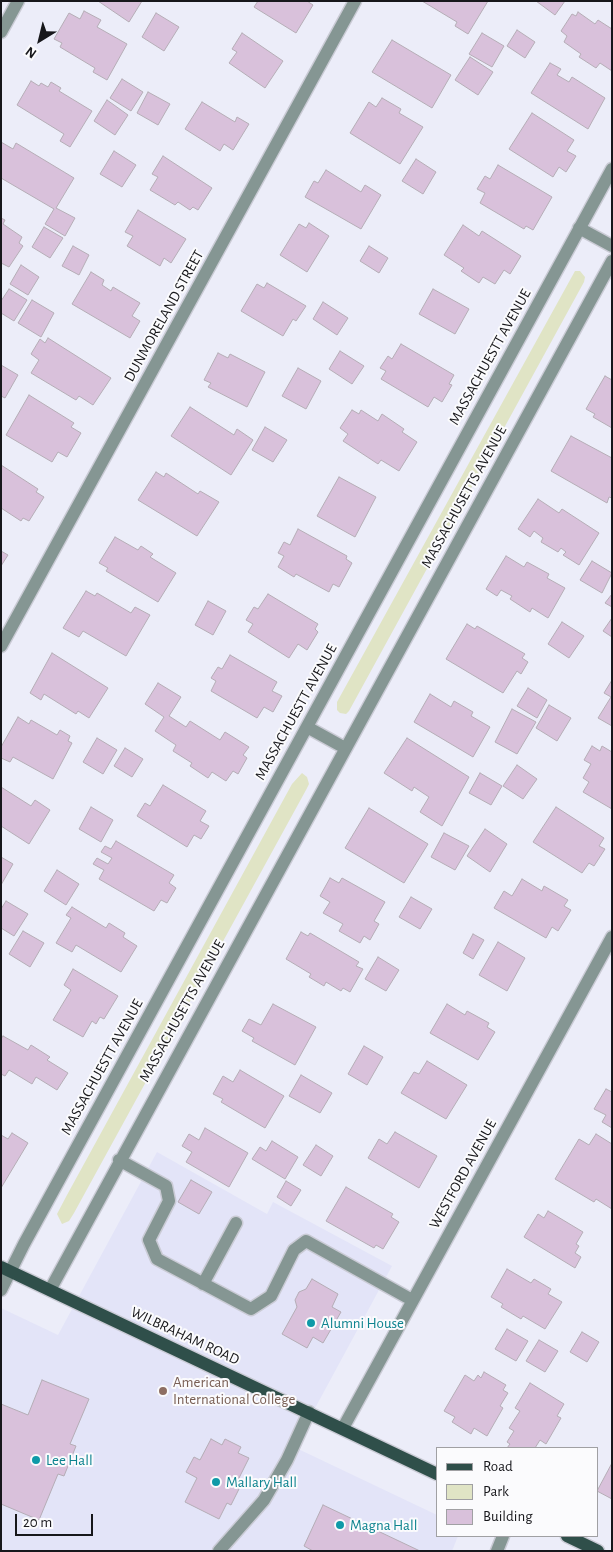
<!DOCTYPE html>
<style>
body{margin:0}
#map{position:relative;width:613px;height:1552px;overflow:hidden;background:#ecedf9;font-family:"Alegreya Sans",sans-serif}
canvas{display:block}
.frame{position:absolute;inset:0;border:2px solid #17171b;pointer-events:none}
.legend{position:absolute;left:436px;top:1447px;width:162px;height:90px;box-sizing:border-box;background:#fbfbfd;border:1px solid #a0a0a3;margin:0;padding:6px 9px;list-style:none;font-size:15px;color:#17171b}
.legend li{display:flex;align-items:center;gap:10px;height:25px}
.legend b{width:25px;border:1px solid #a0a0a3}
.north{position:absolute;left:15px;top:15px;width:50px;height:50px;-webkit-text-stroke:4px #fbfbfd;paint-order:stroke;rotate:216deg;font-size:14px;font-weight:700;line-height:20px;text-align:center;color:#17171b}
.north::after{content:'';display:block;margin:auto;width:18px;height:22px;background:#17171b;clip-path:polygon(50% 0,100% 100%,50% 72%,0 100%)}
.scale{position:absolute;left:15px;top:1514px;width:78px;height:22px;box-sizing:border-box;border:2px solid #17171b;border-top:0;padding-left:6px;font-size:15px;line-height:18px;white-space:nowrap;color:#17171b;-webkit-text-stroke:4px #fbfbfd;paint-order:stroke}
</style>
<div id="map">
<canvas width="613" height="1552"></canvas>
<div class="frame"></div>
<ul class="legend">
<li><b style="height:6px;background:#2f4f4a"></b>Road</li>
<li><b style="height:14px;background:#e0e4c5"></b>Park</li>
<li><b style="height:14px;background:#d9c1db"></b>Building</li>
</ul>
<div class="north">N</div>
<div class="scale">20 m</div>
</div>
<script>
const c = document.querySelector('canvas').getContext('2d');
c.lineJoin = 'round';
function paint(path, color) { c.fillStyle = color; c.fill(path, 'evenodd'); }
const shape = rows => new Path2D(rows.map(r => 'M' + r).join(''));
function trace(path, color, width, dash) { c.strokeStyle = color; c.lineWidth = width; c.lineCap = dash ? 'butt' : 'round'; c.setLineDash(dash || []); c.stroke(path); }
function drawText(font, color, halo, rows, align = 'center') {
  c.font = font + ' "Alegreya Sans",sans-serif'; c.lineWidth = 4; c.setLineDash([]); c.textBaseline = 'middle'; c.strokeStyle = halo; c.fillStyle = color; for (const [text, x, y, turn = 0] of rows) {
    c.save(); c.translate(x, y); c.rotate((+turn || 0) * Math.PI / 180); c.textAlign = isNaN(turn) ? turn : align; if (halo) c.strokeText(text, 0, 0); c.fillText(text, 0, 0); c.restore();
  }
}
paint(shape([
 [157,1152,267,1214,273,1202,392,1266,294,1447,437,1515,437,1536,458,1536,452,1551,1,1551,1,1308,58,1335]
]), '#e3e4f8');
paint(shape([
 [575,271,580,271,585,277,584,282,349,711,346,714,340,713,337,710,337,702],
 [302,773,307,777,309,784,306,790,74,1213,69,1221,62,1224,57,1214,67,1195,292,784]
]), '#e0e4c5');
const building = shape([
 [98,1,142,1,129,22,98,1],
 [258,1,307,1,313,5,296,33,254,7,258,1],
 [422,1,488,1,468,34,455,26,457,22,422,1],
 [536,1,565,1,555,15,536,1],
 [84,11,101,20,97,27,127,44,107,80,93,72,95,68,60,47,62,43,54,39,69,13,80,19,84,11],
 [578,12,595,24,598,20,612,29,612,71,600,63,596,68,579,57,581,54,564,42,567,36,561,31,572,14,576,16,578,12],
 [156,13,179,27,164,51,142,37,156,13],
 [517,30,535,42,525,58,507,46,517,30],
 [242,33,283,61,265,88,229,63,237,52,232,49,242,33],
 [482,33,504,46,492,67,469,54,482,33],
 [392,40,451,75,432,108,372,72,392,40],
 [470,57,493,72,478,95,455,80,470,57],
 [550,63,561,69,557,75,569,82,572,77,605,98,588,129,531,93,550,63],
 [122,79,143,92,131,111,110,98,122,79],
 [31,81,39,86,41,83,48,87,51,82,61,88,59,91,92,111,70,147,60,141,64,134,17,105,31,81],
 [148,92,170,104,158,125,137,113,148,92],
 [382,98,401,109,399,113,423,127,400,164,350,133,369,102,376,107,382,98],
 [107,100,128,115,115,135,94,121,107,100],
 [202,102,235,122,237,117,249,124,233,150,224,144,220,151,185,129,202,102],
 [532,113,574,140,567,151,576,156,566,172,559,167,553,177,509,149,532,113],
 [1,142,13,149,16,143,74,178,56,208,75,218,65,236,45,224,54,209,1,178,1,142],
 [114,151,136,165,122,187,100,174,114,151],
 [163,156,212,188,198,210,193,207,190,210,178,202,175,205,150,190,158,177,152,174,163,156],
 [416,159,436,172,423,194,402,181,416,159],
 [498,165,552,197,533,230,526,226,524,229,480,203,485,193,477,189,485,176,490,179,498,165],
 [326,170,361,192,365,185,381,195,361,229,305,197,314,181,318,183,326,170],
 [138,210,186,239,171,263,164,258,160,266,127,246,133,236,125,232,138,210],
 [1,218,5,220,3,224,22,237,19,243,23,246,9,267,1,263,1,218],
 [309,223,329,236,307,272,280,255,299,224,306,228,309,223],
 [463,225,479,236,482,231,521,256,510,274,504,270,495,284,483,277,479,283,461,271,464,268,444,255,463,225],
 [44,227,63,238,50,258,32,247,44,227],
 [73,246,89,255,79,275,62,266,73,246],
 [369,246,388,258,379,273,360,261,369,246],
 [21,265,39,277,28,295,10,284,21,265],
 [91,272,104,280,102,285,111,291,113,287,140,303,132,316,140,321,130,338,72,304,91,272],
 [267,283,306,306,296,321,293,319,283,336,241,311,257,284,264,288,267,283],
 [9,289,27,300,14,321,1,313,1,301,9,289],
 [433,289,469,309,455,334,419,314,433,289],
 [32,300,54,313,41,337,18,323,32,300],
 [323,302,348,318,337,335,313,319,323,302],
 [48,338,111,378,93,405,79,396,76,400,31,373,39,360,31,354,40,339,45,343,48,338],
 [401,344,454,375,449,384,452,385,442,402,434,397,428,407,381,379,386,371,380,368,388,356,392,359,401,344],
 [340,351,364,366,352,384,329,369,340,351],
 [218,353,228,358,230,354,265,372,247,407,208,387,211,383,204,380,218,353],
 [1,365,18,375,5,398,1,396,1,365],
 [298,368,321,381,306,409,282,396,298,368],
 [605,376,612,380,612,428,593,417,595,414,586,409,605,376],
 [29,395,74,423,71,427,81,433,67,457,58,452,52,462,6,435,29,395],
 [190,407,234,435,237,429,253,440,231,475,171,436,190,407],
 [352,410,359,414,361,410,378,421,382,414,404,429,402,432,417,442,399,471,381,460,378,464,343,441,348,434,340,428,352,410],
 [265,427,287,440,273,462,252,450,265,427],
 [571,436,612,458,612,498,609,497,607,503,551,471,571,436],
 [1,465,38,489,36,492,44,497,29,521,23,518,21,521,1,508,1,465],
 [156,472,164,477,166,473,198,494,200,491,219,502,197,536,138,500,156,472],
 [339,477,376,497,355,537,317,516,339,477],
 [538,499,559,513,562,509,599,533,579,565,563,555,566,552,561,548,558,552,541,542,543,538,534,531,530,537,518,529,538,499],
 [298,529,347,556,346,559,352,563,339,587,333,584,329,592,296,574,294,577,278,567,284,556,278,553,284,542,290,545,298,529],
 [115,537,138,550,141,546,153,554,150,557,176,573,158,602,106,571,108,568,99,563,115,537],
 [1,551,8,555,1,566,1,551],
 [506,556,524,567,527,562,549,574,547,578,565,588,548,618,532,608,530,612,510,599,512,596,501,590,497,596,486,589,506,556],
 [592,561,612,573,602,593,580,580,592,561],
 [86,591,95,596,97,593,131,613,135,607,150,615,126,656,83,631,79,637,63,628,86,591],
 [268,594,318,624,315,629,318,632,307,650,298,644,289,658,248,632,253,624,246,620,254,607,258,609,268,594],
 [612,594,612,607,605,603,612,594],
 [208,601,226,611,213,635,195,625,208,601],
 [612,618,612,637,603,631,612,618],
 [562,622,584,636,569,658,548,644,562,622],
 [467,624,475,629,477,626,525,654,522,658,528,662,521,674,517,671,503,693,446,659,467,624],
 [52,653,108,688,89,718,78,711,76,714,44,694,41,700,30,693,52,653],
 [230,655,277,682,272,691,282,696,273,712,264,707,257,718,211,691,216,681,211,678,218,667,222,669,230,655],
 [612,680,612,726,598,718,611,697,604,693,612,680],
 [158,683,181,697,169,716,186,727,190,721,220,740,225,732,249,747,243,755,247,758,238,774,233,771,226,781,212,772,208,778,190,766,192,763,173,751,176,745,155,731,164,717,145,704,158,683],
 [528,688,547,700,537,718,517,706,528,688],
 [430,694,451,707,454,701,473,712,471,716,490,727,473,757,414,722,430,694],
 [549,705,571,718,557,741,536,728,549,705],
 [512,709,536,722,517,754,495,742,512,709],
 [18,717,29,724,31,720,57,735,60,730,70,736,68,741,72,743,53,779,13,757,10,762,1,758,1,747,18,717],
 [97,738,117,750,103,774,83,762,97,738],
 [407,738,469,777,442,826,420,812,429,797,414,787,412,791,384,773,407,738],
 [592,746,600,751,602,746,612,752,612,809,583,792,589,782,583,778,591,764,584,760,592,746],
 [125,748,143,759,132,777,114,766,125,748],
 [517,765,537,779,523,799,503,786,517,765],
 [480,773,502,786,491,805,469,793,480,773],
 [163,785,206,811,200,821,209,826,201,839,194,835,187,847,137,816,145,803,150,806,163,785],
 [1,787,31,806,35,800,50,810,29,844,1,826,1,787],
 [91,807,113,820,101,842,79,829,91,807],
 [556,807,604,838,599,846,605,849,594,866,589,863,582,873,533,842,556,807],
 [369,808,428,844,404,883,345,848,369,808],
 [485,829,507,844,490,872,467,856,485,829],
 [444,833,469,846,455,870,431,857,444,833],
 [116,841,174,875,169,883,176,888,167,903,161,900,154,911,99,879,104,870,93,864,97,858,108,864,112,858,101,852,105,846,111,849,116,841],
 [1,857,13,864,1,885,1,857],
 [57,870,79,884,66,905,44,891,57,870],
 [330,878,339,883,342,878,385,902,374,921,379,924,370,940,364,936,360,943,339,931,343,924,323,913,330,902,320,896,330,878],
 [522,879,542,891,544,886,568,900,564,906,571,910,558,931,552,927,546,938,494,908,504,891,512,896,522,879],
 [411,897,432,909,420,929,399,917,411,897],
 [6,901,28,914,14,936,1,928,1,909,6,901],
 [72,907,106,928,109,923,125,933,123,937,137,946,121,972,76,945,72,952,56,943,71,918,66,915,72,907],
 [23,931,44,943,30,967,9,954,23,931],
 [301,932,308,936,310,933,359,962,356,966,363,969,350,992,343,988,341,991,326,982,324,986,309,977,311,974,286,959,301,932],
 [473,934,484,940,473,959,463,953,473,934],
 [498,942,525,958,507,991,479,975,498,942],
 [378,957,399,970,386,991,365,979,378,957],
 [73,969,118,996,104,1019,100,1017,96,1024,92,1021,83,1037,53,1020,71,990,64,985,73,969],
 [273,1004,316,1027,295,1065,252,1041,254,1038,242,1031,249,1019,261,1025,273,1004],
 [447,1004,465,1015,467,1011,489,1023,487,1027,495,1032,478,1060,430,1033,447,1004],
 [3,1036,28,1050,31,1045,50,1057,47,1060,68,1073,57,1090,36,1077,32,1084,9,1070,5,1076,1,1074,1,1039,3,1036],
 [364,1046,383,1057,367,1085,348,1074,364,1046],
 [427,1061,467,1085,446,1119,401,1093,414,1072,419,1074,427,1061],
 [240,1070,284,1096,265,1128,221,1102,223,1099,213,1094,223,1076,233,1082,240,1070],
 [301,1075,332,1093,320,1113,289,1096,301,1075],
 [606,1089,612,1092,612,1128,602,1122,606,1115,594,1109,606,1089],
 [205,1128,248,1153,229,1187,186,1162,192,1152,182,1146,189,1134,199,1140,205,1128],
 [395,1132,437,1156,419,1188,368,1158,379,1139,387,1144,395,1132],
 [12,1133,28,1143,1,1188,1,1135,8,1139,12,1133],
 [596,1134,612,1144,612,1209,596,1199,594,1202,555,1179,579,1139,589,1145,596,1134],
 [272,1141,298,1157,285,1179,252,1159,260,1147,266,1151,272,1141],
 [316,1145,333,1156,321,1176,303,1165,316,1145],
 [191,1180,212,1192,199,1214,178,1202,191,1180],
 [286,1181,301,1190,291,1206,277,1197,286,1181],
 [346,1187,393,1214,391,1217,399,1222,383,1249,376,1245,374,1248,326,1221,346,1187],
 [548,1211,583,1232,576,1244,579,1246,575,1253,581,1257,575,1268,524,1237,538,1214,544,1218,548,1211],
 [507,1269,531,1283,534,1279,551,1289,548,1294,562,1302,545,1329,523,1316,521,1319,501,1307,503,1304,491,1297,507,1269],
 [312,1279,338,1294,332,1307,341,1312,323,1343,313,1337,307,1348,282,1334,297,1307,295,1300,299,1292,306,1289,312,1279],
 [507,1329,528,1341,516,1361,495,1349,507,1329],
 [582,1332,599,1342,587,1362,570,1352,582,1332],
 [539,1340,558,1351,545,1372,526,1361,539,1340],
 [484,1372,506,1385,503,1390,508,1393,500,1406,503,1408,487,1436,474,1428,471,1434,452,1422,455,1417,444,1411,465,1375,474,1381,478,1375,481,1378,484,1372],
 [42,1380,89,1399,70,1444,76,1446,64,1476,58,1474,39,1520,1,1504,1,1404,28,1415,42,1380],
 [530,1383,564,1404,557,1416,561,1418,546,1444,540,1440,535,1448,507,1448,510,1444,507,1442,514,1431,509,1428,520,1411,515,1408,530,1383],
 [211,1439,222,1445,225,1439,241,1447,238,1453,249,1458,235,1486,239,1489,231,1505,227,1503,219,1519,185,1502,197,1478,186,1472,194,1457,200,1460,211,1439],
 [612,1463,612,1499,597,1491,612,1463],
 [323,1505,420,1551,313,1551,304,1546,323,1505]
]);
paint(building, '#d9c1db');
trace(building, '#b5adb6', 1);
const minor = shape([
 [1,32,18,1],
 [579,228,612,246],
 [1,646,355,1],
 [307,727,345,748],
 [119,1160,166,1186,169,1201,149,1240,157,1259,251,1309,271,1296,294,1250,306,1241,412,1300],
 [203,1284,236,1223],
 [1,1290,24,1244,612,169],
 [50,1290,612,261],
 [343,1428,612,937],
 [219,1551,264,1500,287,1460,309,1412],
 [497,1551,503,1536]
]);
const major = shape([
 [1,1267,437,1474],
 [567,1536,598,1551]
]);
trace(minor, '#cacbd5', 15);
trace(major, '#cacbd5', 15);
trace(minor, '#859693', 12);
trace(major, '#2f4f4a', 12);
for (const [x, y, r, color] of [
 [311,1323,5,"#0f9aa8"],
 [163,1391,5,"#8d6e63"],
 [36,1460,5,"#0f9aa8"],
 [216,1482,5,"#0f9aa8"],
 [340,1525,5,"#0f9aa8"]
]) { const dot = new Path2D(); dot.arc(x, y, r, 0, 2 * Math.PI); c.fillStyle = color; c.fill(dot); trace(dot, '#fbfbfd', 2); }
drawText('15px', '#17171b', '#fbfbfd', [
 ["DUNMORELAND STREET",164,316,-61],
 ["MASSACHUESTT AVENUE",490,357,-61],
 ["MASSACHUSETTS AVENUE",464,497,-61],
 ["MASSACHUESTT AVENUE",296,712,-61],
 ["MASSACHUSETTS AVENUE",182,1011,-61],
 ["MASSACHUESTT AVENUE",102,1067,-61],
 ["WESTFORD AVENUE",463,1174,-61],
 ["WILBRAHAM ROAD",185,1336,25]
]);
drawText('15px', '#0d838f', '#fbfbfd', [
 ["Alumni House",321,1323],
 ["Lee Hall",46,1460],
 ["Mallary Hall",226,1482],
 ["Magna Hall",350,1525]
], 'left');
drawText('15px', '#785e54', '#fbfbfd', [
 ["American",173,1382],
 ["International College",173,1399]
], 'left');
</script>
